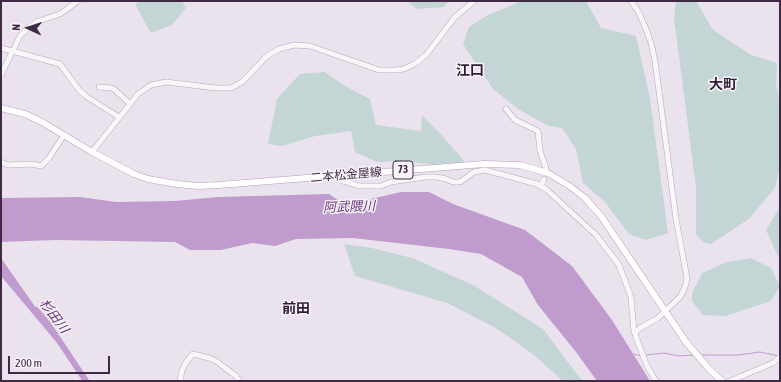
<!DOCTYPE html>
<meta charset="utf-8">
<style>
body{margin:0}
#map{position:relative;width:781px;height:382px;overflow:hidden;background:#eae2ec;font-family:"Asap Condensed",sans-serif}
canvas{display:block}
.frame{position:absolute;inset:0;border:2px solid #402945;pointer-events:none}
.north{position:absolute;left:8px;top:8px;width:40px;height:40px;-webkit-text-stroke:3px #f7f3f9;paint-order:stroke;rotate:273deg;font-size:11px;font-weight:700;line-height:16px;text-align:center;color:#402945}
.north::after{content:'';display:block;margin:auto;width:14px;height:18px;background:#402945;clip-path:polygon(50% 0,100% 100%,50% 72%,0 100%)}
.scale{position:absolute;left:8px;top:356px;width:102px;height:18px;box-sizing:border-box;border:2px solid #402945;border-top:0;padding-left:5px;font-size:12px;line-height:14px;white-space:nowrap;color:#402945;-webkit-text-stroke:3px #f7f3f9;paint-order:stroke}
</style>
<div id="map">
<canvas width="781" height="382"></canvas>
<div class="frame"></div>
<div class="north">N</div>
<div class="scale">200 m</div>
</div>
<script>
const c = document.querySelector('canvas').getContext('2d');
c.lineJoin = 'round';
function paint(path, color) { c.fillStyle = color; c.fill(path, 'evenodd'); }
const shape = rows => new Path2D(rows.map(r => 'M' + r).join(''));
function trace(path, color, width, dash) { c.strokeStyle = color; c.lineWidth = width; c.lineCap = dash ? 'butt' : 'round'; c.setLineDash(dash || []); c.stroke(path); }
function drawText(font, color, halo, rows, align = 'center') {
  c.font = font + ' "Asap Condensed","Noto Sans JP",sans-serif'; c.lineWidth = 3; c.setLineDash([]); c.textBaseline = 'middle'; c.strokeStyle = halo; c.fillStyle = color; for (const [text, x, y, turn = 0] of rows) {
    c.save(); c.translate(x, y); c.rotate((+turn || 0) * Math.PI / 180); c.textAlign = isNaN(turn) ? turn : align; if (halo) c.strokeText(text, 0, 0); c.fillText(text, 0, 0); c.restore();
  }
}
paint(shape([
 [141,1,182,1,186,8,172,25,151,33,135,4],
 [407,1,449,1,444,7,417,9],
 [522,1,586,1,601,28,636,36,650,98,668,233,646,240,629,234,605,202,583,183,576,149,562,128,548,126,518,109,493,89,463,44,469,27,486,16],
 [676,1,696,1,713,30,751,55,777,63,776,84,780,102,780,166,775,188,749,219,711,244,703,242,696,234,696,187,674,18],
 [325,72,343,85,370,99,376,125,421,131,422,115,439,132,464,161,453,167,403,161,377,162,355,152,351,131,315,136,282,146,268,144,277,99,300,74],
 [780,207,780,261,766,230],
 [344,244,372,248,412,258,473,285,543,329,582,381,563,381,535,356,512,339,494,327,447,303,355,276],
 [751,258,771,268,780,286,771,301,725,316,703,315,692,301,692,293,702,273,727,262]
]), '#c3d6d5');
paint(shape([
 [401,192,429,192,453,204,525,230,572,266,612,320,650,381,597,381,576,352,538,305,522,277,481,254,449,249,353,238,296,239,275,246,252,243,221,250,190,250,175,242,55,240,1,242,1,198,80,197,116,202,175,201,218,197,329,194,345,205],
 [1,258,78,368,1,276]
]), '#bf9ccd');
trace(shape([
 [634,354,641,356],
 [646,355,664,353,679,356,694,355],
 [701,355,738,355,760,352,779,356]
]), '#bf9ccd', 1);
trace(shape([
 [36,310,48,324,86,381]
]), '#bf9ccd', 6);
const minor = shape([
 [631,1,638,11,646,29,651,43,655,61,676,219,687,278,686,284,681,296,658,318,640,328,635,333,636,337,647,366,656,381],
 [1,48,60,64,79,90,87,97,119,117],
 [1,75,20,36,26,30,36,22,60,14,78,1],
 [99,87,112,88,115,90,130,104],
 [506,109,515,120,538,131,540,151,546,168],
 [92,152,138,94,151,85,166,82,216,88,231,88,242,82,267,56,279,49,294,45,310,46,379,70,395,70,404,69,416,63,426,55,455,17,474,1],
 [1,162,8,165,32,164,41,166,49,158,64,135],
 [341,176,343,181,360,186,381,186,391,182,426,177,437,177,446,179,453,182,460,182,474,172,485,170,537,184,547,190,596,235,619,265,631,297,634,332,635,333],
 [541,187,544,179],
 [180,381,182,370,187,361,193,354,209,358,216,361,236,376,239,381],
 [730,381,773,363,780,357]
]);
const major = shape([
 [1,108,25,114,42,122,92,152,134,174,148,179,177,184,198,186,219,185,484,164,520,165,548,173,571,187,585,198,601,216,686,342,710,370,722,381]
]);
trace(minor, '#b7aaba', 6);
trace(major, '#b4a1b8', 7);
trace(minor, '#f9f6f9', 5);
trace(major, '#fff', 6);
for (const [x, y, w] of [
 [403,170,20]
]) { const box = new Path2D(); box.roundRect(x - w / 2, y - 9, w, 18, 3); c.fillStyle = '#f7f3f9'; c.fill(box); trace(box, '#402945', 1); }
drawText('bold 11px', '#402945', null, [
 ["73",403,170]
]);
drawText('12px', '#402945', '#f7f3f9', [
 ["二本松金屋線",346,175,-5]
]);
drawText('italic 13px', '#69307c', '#f7f3f9', [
 ["阿武隈川",349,207,-2],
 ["杉田川",54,316,53]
]);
drawText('bold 14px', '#321b36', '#f7f3f9', [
 ["江口",470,71],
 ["大町",723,85],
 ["前田",296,309]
]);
</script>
